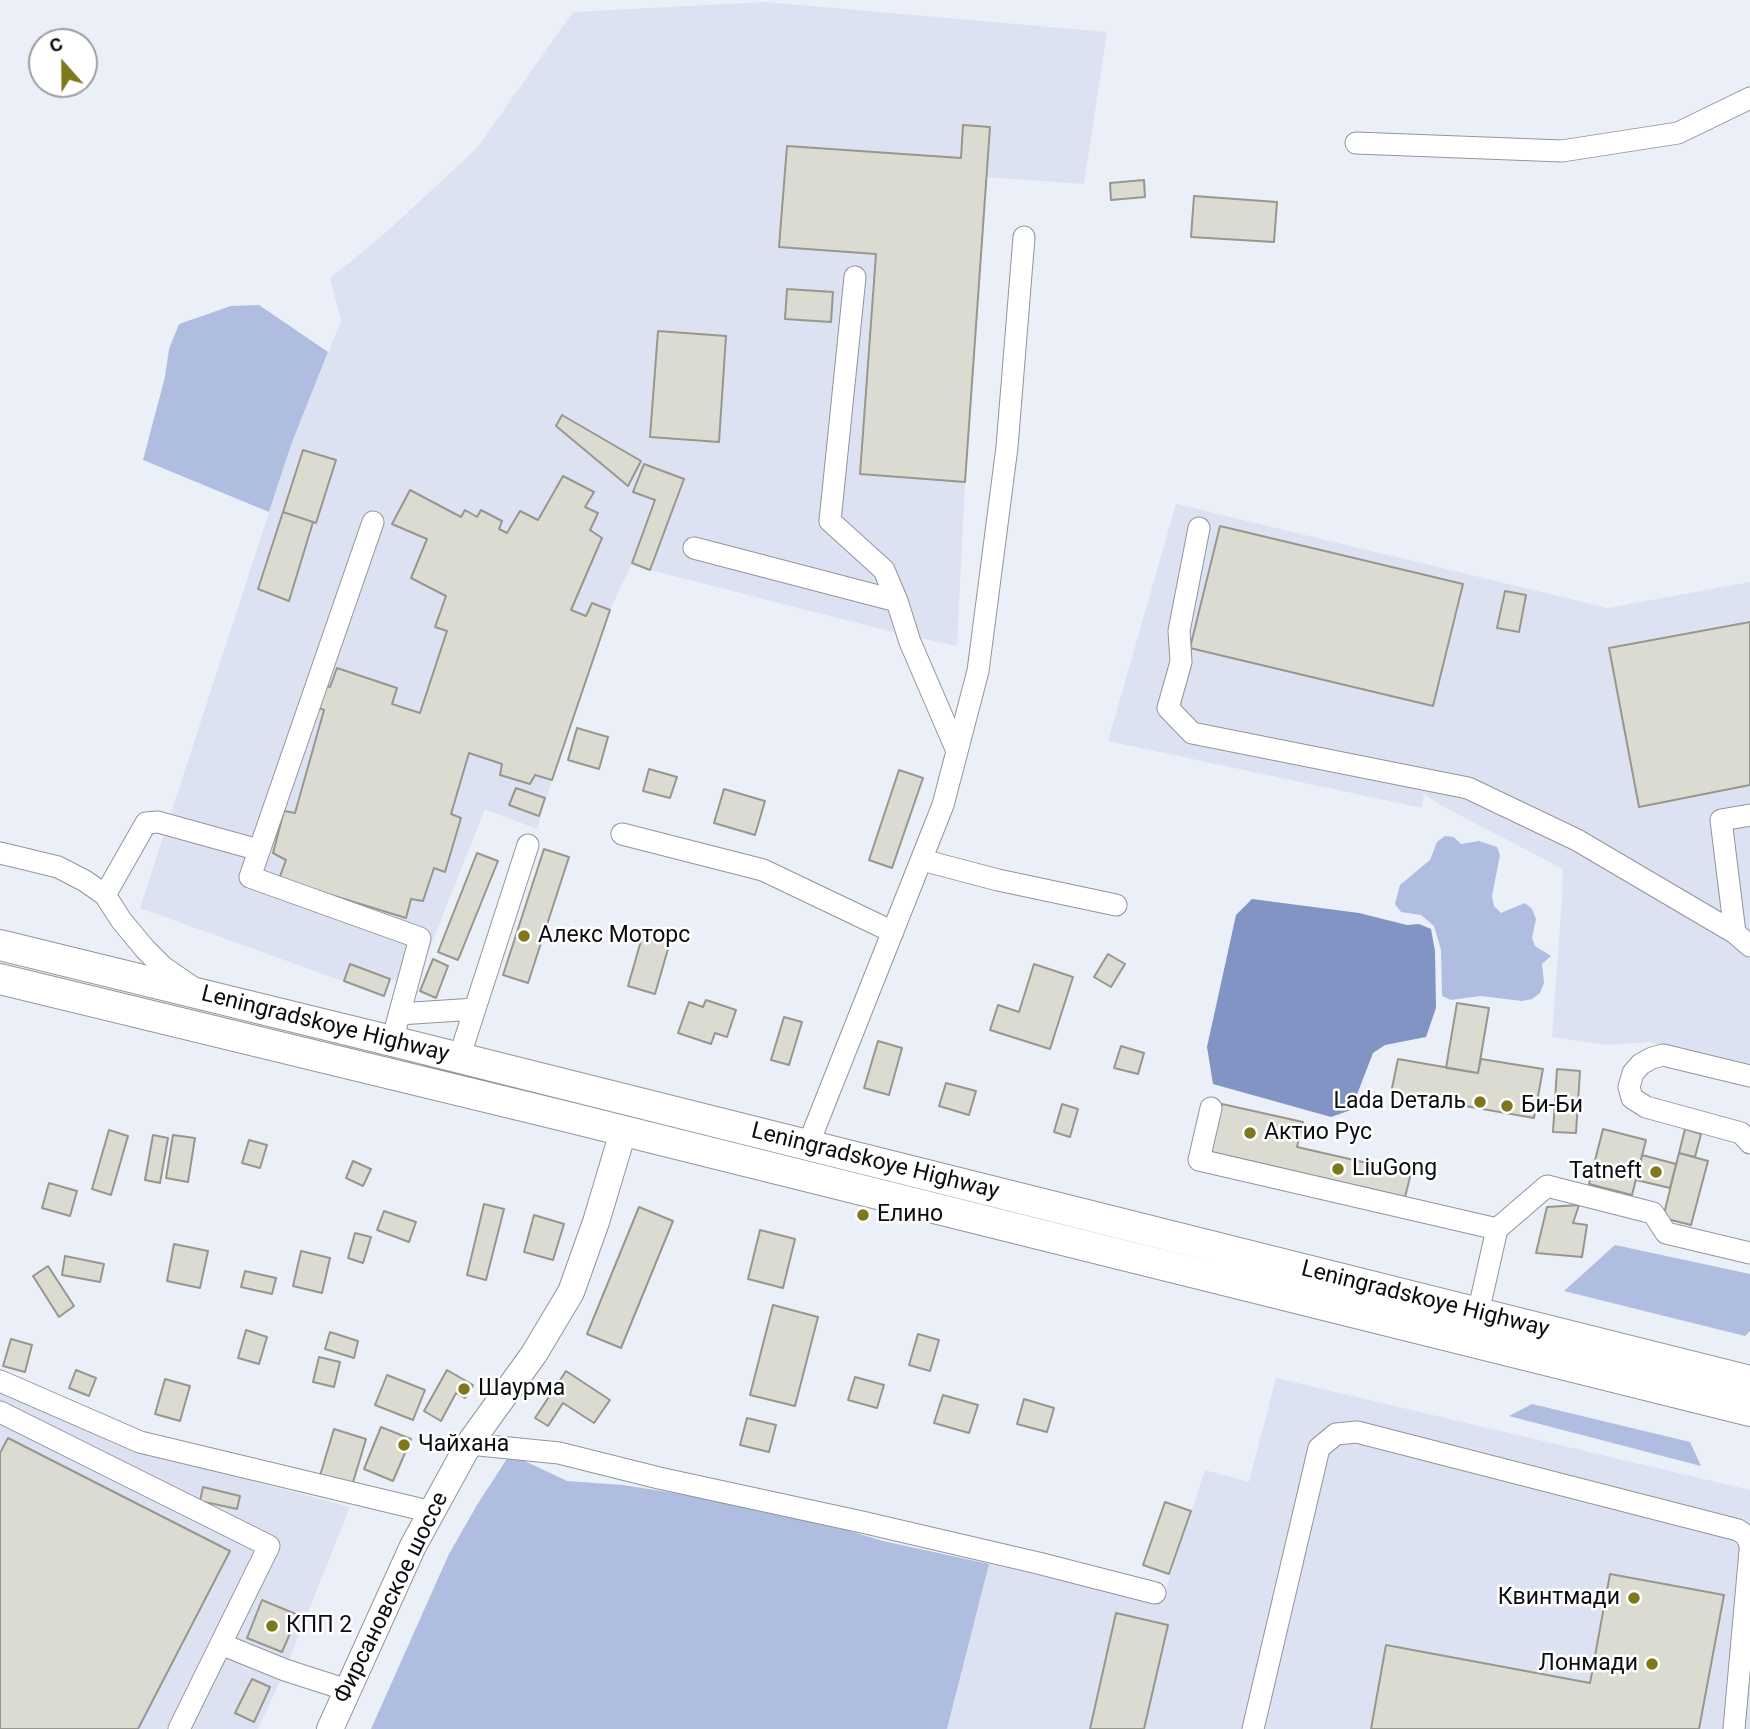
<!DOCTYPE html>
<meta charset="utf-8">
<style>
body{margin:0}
#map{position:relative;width:1750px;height:1729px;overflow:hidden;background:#ebeff8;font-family:Roboto,sans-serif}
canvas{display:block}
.north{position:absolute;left:28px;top:28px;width:70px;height:70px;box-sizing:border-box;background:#fff;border:2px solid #9e9e9f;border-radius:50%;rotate:339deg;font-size:19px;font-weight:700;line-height:28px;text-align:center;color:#0c0d10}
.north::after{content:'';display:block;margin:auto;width:24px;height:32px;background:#7e771c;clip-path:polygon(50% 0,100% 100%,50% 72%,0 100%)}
</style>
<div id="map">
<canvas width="1750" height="1729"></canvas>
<div class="north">С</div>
</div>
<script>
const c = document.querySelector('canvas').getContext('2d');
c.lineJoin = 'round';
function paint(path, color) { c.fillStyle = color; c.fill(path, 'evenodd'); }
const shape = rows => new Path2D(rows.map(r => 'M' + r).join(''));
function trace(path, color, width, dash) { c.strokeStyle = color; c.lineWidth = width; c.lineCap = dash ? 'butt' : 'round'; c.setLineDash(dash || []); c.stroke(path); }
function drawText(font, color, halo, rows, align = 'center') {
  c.font = font + ' Roboto,sans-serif'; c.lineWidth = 5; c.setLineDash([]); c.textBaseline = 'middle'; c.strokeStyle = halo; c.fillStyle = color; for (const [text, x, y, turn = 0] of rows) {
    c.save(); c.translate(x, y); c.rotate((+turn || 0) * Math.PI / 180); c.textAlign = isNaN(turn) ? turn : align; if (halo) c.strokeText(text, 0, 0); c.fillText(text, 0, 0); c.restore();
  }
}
paint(shape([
 [765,2,1107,32,1084,184,986,177,965,482,957,646,901,634,650,570,632,563,610,610,552,780,537,829,485,809,414,988,391,979,384,996,140,908,291,445,341,321,330,278,382,236,477,148,573,12],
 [1176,504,1608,608,1750,582,1750,1068,1650,1042,1606,1045,1552,1037,1562,899,1563,869,1444,807,1424,794,1422,808,1108,741],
 [1276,1378,1750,1490,1750,1729,947,1729,989,1564,1162,1601,1205,1470,1249,1482],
 [0,1390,131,1449,350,1507,285,1670,258,1729,0,1729]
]), '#dce2f1');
paint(shape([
 [259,305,328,352,291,445,269,512,143,460,165,377,169,349,179,324,231,306],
 [1445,836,1454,837,1461,844,1479,841,1497,847,1500,855,1492,896,1494,906,1501,913,1525,903,1532,909,1536,919,1532,938,1535,946,1551,956,1542,964,1544,983,1540,993,1532,999,1522,1001,1480,996,1451,1000,1442,996,1441,950,1434,926,1421,915,1401,912,1395,904,1400,885,1430,860,1437,842],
 [1615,1245,1750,1274,1750,1331,1745,1336,1564,1291],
 [1532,1404,1690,1442,1701,1466,1509,1416],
 [510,1454,567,1481,623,1485,776,1509,883,1541,989,1564,947,1729,371,1729,449,1554,477,1505]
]), '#afbde1');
paint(shape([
 [1252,899,1359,913,1407,925,1419,924,1431,929,1435,951,1436,1008,1426,1037,1385,1045,1373,1053,1351,1110,1331,1117,1213,1084,1207,1047,1236,915]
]), '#8294c3');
const building = shape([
 [963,125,990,127,965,482,860,474,876,254,779,247,787,146,961,158,963,125],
 [1144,180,1145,197,1111,200,1110,183,1144,180],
 [1194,196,1277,202,1274,242,1191,237,1194,196],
 [787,289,833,292,831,322,785,319,787,289],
 [658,331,726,336,719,442,650,437,658,331],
 [562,415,641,461,628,486,556,426,562,415],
 [303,450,336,460,316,523,283,512,303,450],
 [644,464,684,479,650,570,632,563,655,500,633,492,644,464],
 [563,476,594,492,585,507,598,513,590,530,602,538,571,610,586,616,592,603,610,610,552,780,535,775,530,784,500,775,502,764,469,753,451,814,461,818,445,872,434,868,423,901,411,899,406,918,279,879,286,860,273,853,284,811,295,813,324,710,316,707,323,685,330,687,337,668,397,688,392,704,420,713,447,631,435,627,446,596,411,578,427,539,392,524,410,490,461,517,465,510,477,517,481,510,502,521,499,529,507,533,520,511,538,520,563,476],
 [283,512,313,522,289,601,258,589,283,512],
 [1220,526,1463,584,1433,706,1190,648,1220,526],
 [1505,591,1526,595,1519,632,1497,628,1505,591],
 [1750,622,1750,785,1639,807,1609,648,1750,622],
 [577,728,608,737,599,769,568,760,577,728],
 [649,769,677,777,670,798,643,791,649,769],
 [899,770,923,778,892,868,869,860,899,770],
 [516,788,545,798,539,816,509,805,516,788],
 [724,789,765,801,755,835,714,823,724,789],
 [544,849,569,857,528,983,503,975,544,849],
 [477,853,498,861,458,960,438,952,477,853],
 [643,934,670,942,655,994,628,986,643,934],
 [1108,954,1125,964,1111,987,1094,977,1108,954],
 [433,959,448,966,436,998,420,991,433,959],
 [350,964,390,979,384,996,344,981,350,964],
 [1034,964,1073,977,1050,1049,990,1030,998,1005,1019,1012,1034,964],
 [706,1000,736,1010,727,1037,715,1033,711,1044,678,1033,689,1002,703,1007,706,1000],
 [1457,1003,1489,1008,1478,1073,1446,1068,1457,1003],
 [784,1017,802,1022,789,1065,771,1060,784,1017],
 [878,1041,902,1048,889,1095,864,1088,878,1041],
 [1121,1046,1144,1053,1138,1074,1114,1068,1121,1046],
 [1398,1059,1478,1073,1481,1059,1543,1069,1534,1118,1391,1093,1398,1059],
 [1557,1069,1580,1071,1576,1133,1553,1132,1557,1069],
 [946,1083,976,1091,969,1115,939,1106,946,1083],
 [1062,1104,1078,1109,1070,1137,1054,1132,1062,1104],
 [1222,1104,1303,1122,1297,1147,1411,1173,1405,1197,1211,1152,1222,1104],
 [1603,1129,1646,1140,1632,1195,1589,1184,1603,1129],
 [1685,1129,1701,1134,1695,1157,1679,1153,1685,1129],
 [109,1130,128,1136,111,1195,92,1189,109,1130],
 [153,1135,168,1138,160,1183,145,1180,153,1135],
 [173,1135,195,1138,188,1182,166,1178,173,1135],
 [249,1140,267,1145,260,1168,242,1163,249,1140],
 [1679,1153,1708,1161,1691,1225,1663,1218,1679,1153],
 [1642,1155,1676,1164,1670,1188,1636,1180,1642,1155],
 [353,1161,371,1169,363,1186,346,1178,353,1161],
 [49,1183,77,1191,70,1216,42,1208,49,1183],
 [484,1204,504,1209,486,1280,467,1275,484,1204],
 [1579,1205,1573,1223,1587,1225,1582,1257,1536,1253,1547,1207,1579,1205],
 [639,1207,673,1221,621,1348,587,1334,639,1207],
 [384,1211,416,1222,409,1242,377,1230,384,1211],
 [534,1215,564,1224,553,1260,524,1252,534,1215],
 [760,1230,795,1239,783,1288,748,1279,760,1230],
 [355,1233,371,1237,363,1263,348,1258,355,1233],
 [174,1244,208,1251,200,1288,167,1281,174,1244],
 [301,1251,330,1258,322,1293,293,1286,301,1251],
 [65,1256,104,1264,100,1282,62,1275,65,1256],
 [48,1266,74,1306,59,1317,33,1276,48,1266],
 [245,1271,276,1278,272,1294,241,1287,245,1271],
 [773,1305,818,1317,795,1406,750,1395,773,1305],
 [246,1330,267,1337,259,1364,238,1358,246,1330],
 [330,1332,358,1341,354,1358,325,1349,330,1332],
 [918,1334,939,1340,930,1371,909,1365,918,1334],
 [11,1339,32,1345,25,1372,3,1366,11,1339],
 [319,1357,340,1362,334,1387,313,1382,319,1357],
 [76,1370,96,1378,89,1396,69,1388,76,1370],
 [447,1370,473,1385,465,1398,456,1393,441,1421,424,1411,447,1370],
 [566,1371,610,1400,594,1423,563,1403,548,1426,535,1418,566,1371],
 [387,1375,425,1390,413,1420,375,1405,387,1375],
 [855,1377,884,1385,877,1408,848,1400,855,1377],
 [165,1379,190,1386,180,1421,155,1414,165,1379],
 [943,1395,978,1405,969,1433,934,1423,943,1395],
 [1024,1399,1054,1408,1047,1432,1017,1424,1024,1399],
 [747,1418,776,1425,769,1452,740,1445,747,1418],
 [381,1427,411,1439,393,1481,364,1469,381,1427],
 [334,1429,366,1439,351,1489,319,1479,334,1429],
 [8,1438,230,1551,138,1729,0,1729,0,1453,8,1438],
 [203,1487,240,1496,237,1509,200,1501,203,1487],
 [1165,1502,1191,1511,1169,1574,1143,1565,1165,1502],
 [1610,1574,1724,1595,1699,1729,1371,1729,1386,1645,1590,1683,1610,1574],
 [262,1600,298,1615,282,1652,247,1638,262,1600],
 [1116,1613,1168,1625,1144,1729,1090,1729,1116,1613],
 [252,1679,270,1687,254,1722,235,1713,252,1679]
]);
paint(building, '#dbdbd1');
trace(building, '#97978e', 2);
const minor = shape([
 [1356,143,1562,151,1678,133,1750,98],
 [855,277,830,521,884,570,897,601],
 [373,522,250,877,420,938,392,1041],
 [1199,528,1179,631,1181,662,1168,708,1192,733,1468,788,1577,840,1735,933,1750,946],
 [694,548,897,601,910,642,957,751],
 [622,834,763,870,893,932],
 [0,853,58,867,85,881,105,895,121,920,145,949,163,967,192,987],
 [922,860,998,880,1116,905],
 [105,895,146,823,158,822,259,850],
 [1735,933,1721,820,1750,815],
 [399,1014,475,1009],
 [459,1058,528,845],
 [1750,1076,1663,1055,1652,1058,1641,1064,1633,1073,1629,1087,1632,1098,1646,1107,1741,1133,1750,1143],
 [1211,1108,1199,1160,1497,1229],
 [808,1145,943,805,978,671,1007,447,1024,237],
 [1478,1313,1497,1229,1547,1186,1653,1213,1666,1233,1750,1253],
 [0,1381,140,1442,432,1512],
 [0,1412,269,1546,179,1729],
 [469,1444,559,1453,659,1478,862,1522,1038,1563,1155,1593],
 [221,1644,285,1670,347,1690],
 [1253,1729,1319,1448,1336,1434,1357,1432,1738,1530,1747,1536,1750,1546],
 [1734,1729,1750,1551]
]);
const major = shape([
 [330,1729,413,1546,469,1444,534,1354,571,1292,596,1222,623,1132]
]);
const highway = shape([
 [0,945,392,1041,1750,1381],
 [0,979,568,1117,1750,1411]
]);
trace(minor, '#92959d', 23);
trace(major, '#92959d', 28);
trace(highway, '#92959d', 32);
trace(minor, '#fff', 21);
trace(major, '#fff', 26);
trace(highway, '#fff', 30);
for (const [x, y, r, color] of [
 [524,936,7,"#7e771c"],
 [1480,1102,7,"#7e771c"],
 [1507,1106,7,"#7e771c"],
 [1250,1133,7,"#7e771c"],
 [1338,1169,7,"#7e771c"],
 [1656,1172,7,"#7e771c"],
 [863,1215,7,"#7e771c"],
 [464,1389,7,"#7e771c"],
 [404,1445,7,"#7e771c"],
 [1634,1598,7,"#7e771c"],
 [272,1626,7,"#7e771c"],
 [1652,1664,7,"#7e771c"]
]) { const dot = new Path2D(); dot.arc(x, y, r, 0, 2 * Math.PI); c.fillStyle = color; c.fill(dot); trace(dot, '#fff', 2.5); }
drawText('23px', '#0c0d10', '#fff', [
 ["Алекс Моторс",538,936],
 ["Lada Dеталь",1466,1102,"right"],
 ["Би-Би",1521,1106],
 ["Актио Рус",1264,1133],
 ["LiuGong",1352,1169],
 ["Tatneft",1642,1172,"right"],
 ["Елино",877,1215],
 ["Шаурма",478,1389],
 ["Чайхана",418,1445],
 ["Квинтмади",1620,1598,"right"],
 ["КПП 2",286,1626],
 ["Лонмади",1638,1664,"right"]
], 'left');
drawText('23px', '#0c0d10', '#fff', [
 ["Leningradskoye Highway",325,1025,14],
 ["Leningradskoye Highway",875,1162,14],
 ["Leningradskoye Highway",1425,1300,14],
 ["Фирсановское шоссе",392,1598,-64]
]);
</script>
